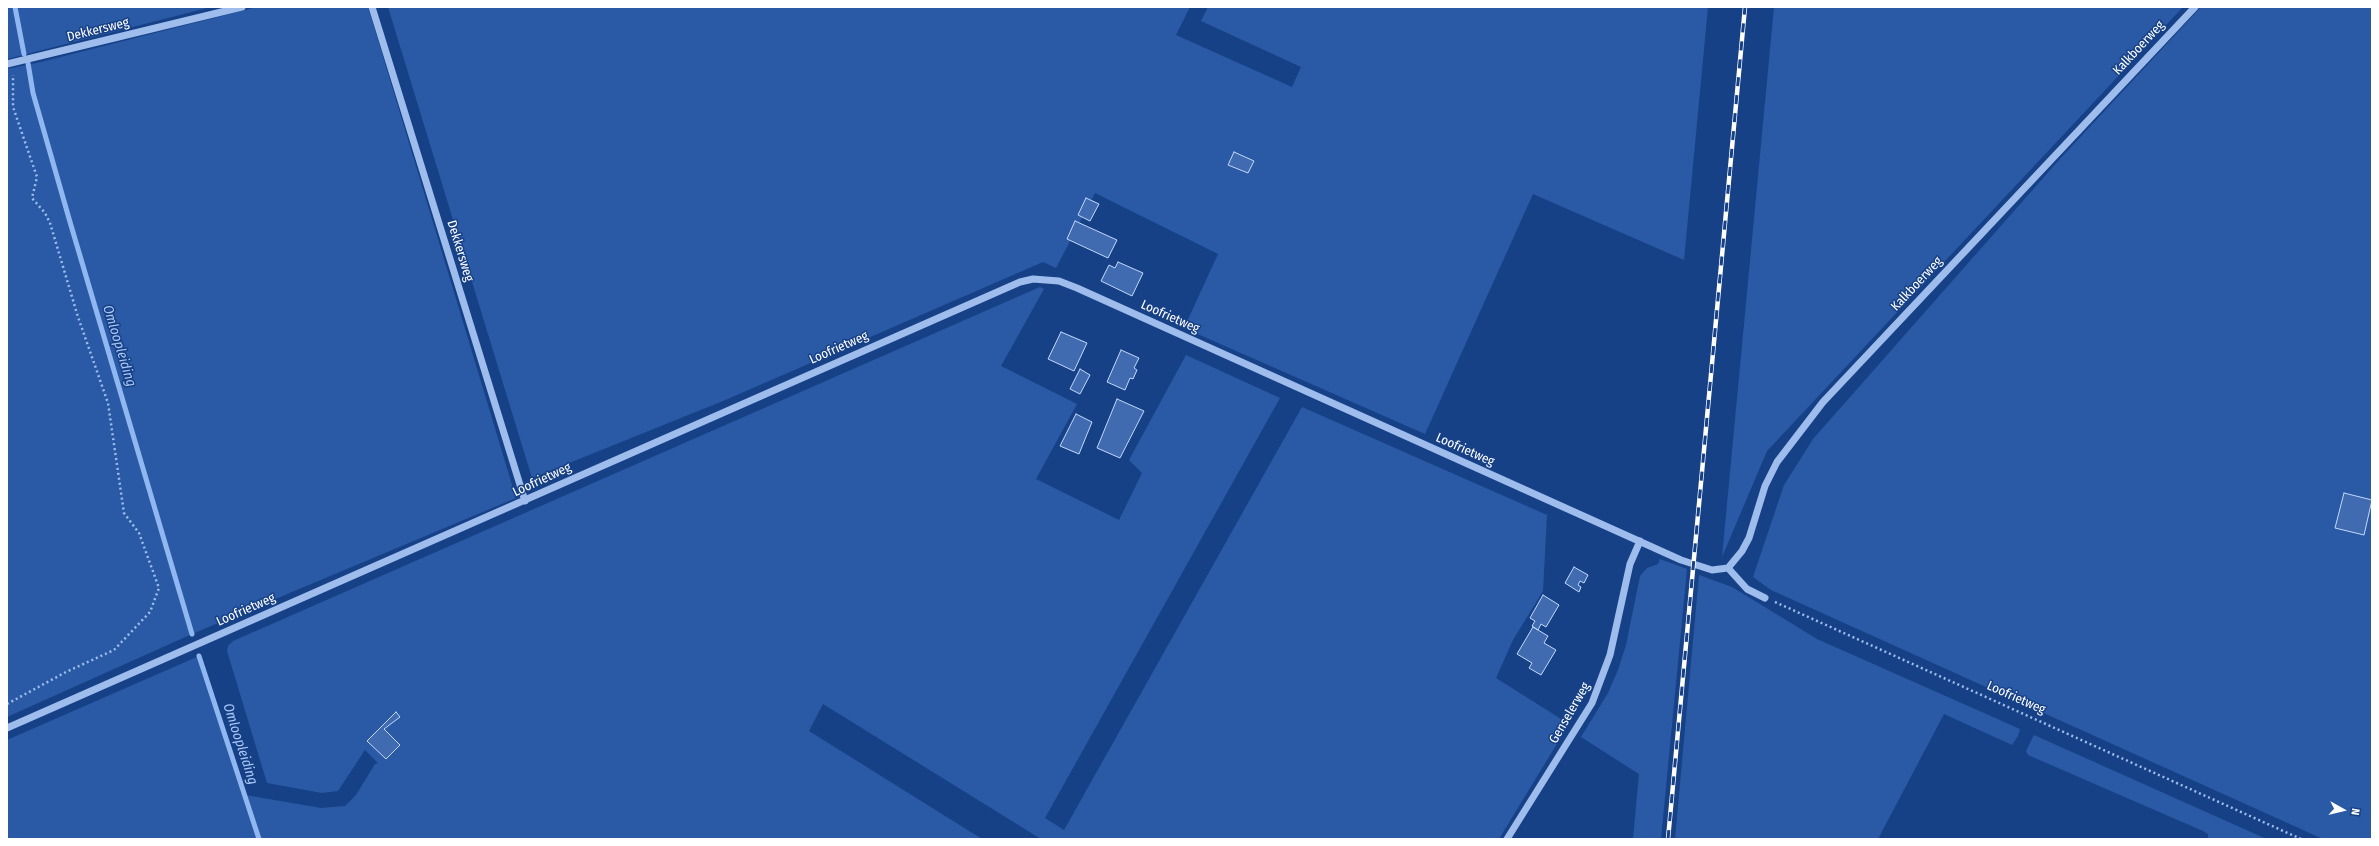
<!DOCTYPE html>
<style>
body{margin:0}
#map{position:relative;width:2379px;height:846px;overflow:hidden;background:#174187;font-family:"Fira Sans Condensed",sans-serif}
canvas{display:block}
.frame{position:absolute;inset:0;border:8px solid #fff;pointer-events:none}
.north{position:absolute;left:2323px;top:790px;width:40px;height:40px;-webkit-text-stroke:3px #174187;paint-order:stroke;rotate:98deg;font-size:11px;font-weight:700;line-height:16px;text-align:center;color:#fff}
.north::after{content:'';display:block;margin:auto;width:14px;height:18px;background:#fff;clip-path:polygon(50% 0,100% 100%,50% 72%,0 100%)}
</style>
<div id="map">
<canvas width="2379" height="846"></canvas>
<div class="frame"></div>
<div class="north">N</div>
</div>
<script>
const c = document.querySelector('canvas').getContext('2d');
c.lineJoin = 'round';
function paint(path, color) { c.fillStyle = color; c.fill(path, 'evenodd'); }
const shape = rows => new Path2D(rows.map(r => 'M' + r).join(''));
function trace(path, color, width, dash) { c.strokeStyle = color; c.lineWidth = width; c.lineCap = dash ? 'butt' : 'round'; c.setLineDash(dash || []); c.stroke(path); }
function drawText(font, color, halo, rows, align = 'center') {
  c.font = font + ' "Fira Sans Condensed",sans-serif'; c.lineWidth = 3; c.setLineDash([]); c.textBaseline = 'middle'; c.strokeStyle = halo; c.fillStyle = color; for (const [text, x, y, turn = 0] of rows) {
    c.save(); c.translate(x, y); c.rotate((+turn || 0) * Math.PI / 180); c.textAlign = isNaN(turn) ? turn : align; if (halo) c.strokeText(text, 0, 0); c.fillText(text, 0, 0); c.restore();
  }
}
paint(shape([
 [7,7,211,7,7,59],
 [257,7,368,7,516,498,192,634,7,717,7,69,41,62],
 [388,7,1190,7,1176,35,1292,87,1301,67,1201,21,1208,7,1708,7,1684,260,1533,194,1425,434,1184,328,1218,254,1095,193,1056,268,1043,262,723,401,532,478],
 [1774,7,2183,7,1767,451,1722,557],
 [2201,7,2372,7,2372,839,2323,839,1771,590,1753,577,1784,485,1813,439,2059,160],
 [1040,287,1044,289,1001,366,1077,404,1036,479,1119,520,1142,473,1129,460,1186,355,1280,398,1045,818,1064,830,1302,407,1547,515,1543,591,1513,640,1496,678,1569,724,1499,839,1041,839,823,704,809,731,982,839,7,839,7,740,199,656,245,795,321,808,345,806,356,795,375,764,378,763,365,750,338,791,322,793,267,783,227,651,228,646,233,641],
 [1660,559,1687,569,1661,839,1633,839,1639,774,1581,737,1608,693,1618,670,1626,645,1640,576,1647,568,1658,564],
 [1699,575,1732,587,1817,639,2020,729,2018,736,2012,745,1944,714,1878,839,1675,839],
 [2034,735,2262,837,2266,839,2208,839,2208,834,2203,831,2028,755,2026,751]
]), '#2a5aa5');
trace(shape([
 [15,7,24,54],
 [28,63,33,93,70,222,192,634],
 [199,656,259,839]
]), '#90b7f0', 5);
const building = shape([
 [1234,152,1254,161,1248,173,1228,165,1234,152],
 [1086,198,1099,204,1090,221,1078,215,1086,198],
 [1075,221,1117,240,1108,258,1067,239,1075,221],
 [1118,262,1143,273,1132,296,1101,281,1109,265,1115,268,1118,262],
 [1061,332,1087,343,1074,371,1048,359,1061,332],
 [1121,350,1139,358,1134,368,1137,370,1133,379,1130,378,1125,390,1107,382,1121,350],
 [1080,369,1090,375,1080,394,1070,389,1080,369],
 [1117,399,1144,411,1120,458,1097,448,1117,399],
 [1076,414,1092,422,1079,454,1060,446,1076,414],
 [2344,493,2372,500,2364,535,2335,528,2344,493],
 [1574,567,1588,575,1584,583,1580,581,1578,585,1581,587,1579,592,1565,583,1574,567],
 [1543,595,1559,605,1546,627,1541,624,1538,630,1532,626,1535,621,1530,618,1543,595],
 [1533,627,1548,636,1544,643,1556,650,1541,675,1529,668,1532,663,1517,654,1533,627],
 [396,712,400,717,384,729,400,745,386,759,367,741,396,712]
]);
paint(building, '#406bb0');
trace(building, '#c3d9fa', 1);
trace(shape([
 [1775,602,2301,839],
 [7,704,66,672,114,650,150,612,159,588,139,533,124,513,108,403,78,317,50,223,45,213,32,198,37,177,13,107,13,75]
]), '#9ebded', 2.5, [2, 3]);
trace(shape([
 [372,7,525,501],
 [7,64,242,7],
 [1728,568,1747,589,1765,598],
 [7,728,1020,282,1033,279,1059,281,1077,288,1681,560,1712,570,1728,568,1742,551,1749,538,1765,486,1777,462,1823,402,2195,7],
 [1507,839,1592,703,1610,655,1630,564,1640,541]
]), '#9ebded', 7);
const rail = shape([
 [1668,839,1745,7]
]);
trace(rail, '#fff', 4.5);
trace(rail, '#174187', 3, [9]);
drawText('13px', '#fff', '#174187', [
 ["Dekkersweg",98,30,-14],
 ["Kalkboerweg",2139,48,-47],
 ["Dekkersweg",460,251,73],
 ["Kalkboerweg",1917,284,-47],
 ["Loofrietweg",1170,317,24],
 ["Loofrietweg",839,348,-24],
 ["Loofrietweg",1465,450,24],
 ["Loofrietweg",542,480,-25],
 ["Loofrietweg",246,610,-24],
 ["Loofrietweg",2016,698,24],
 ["Genselerweg",1570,713,-60]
]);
drawText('italic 14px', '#a9c7f5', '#174187', [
 ["Omloopleiding",119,346,73],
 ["Omloopleiding",240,744,72]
]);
</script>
